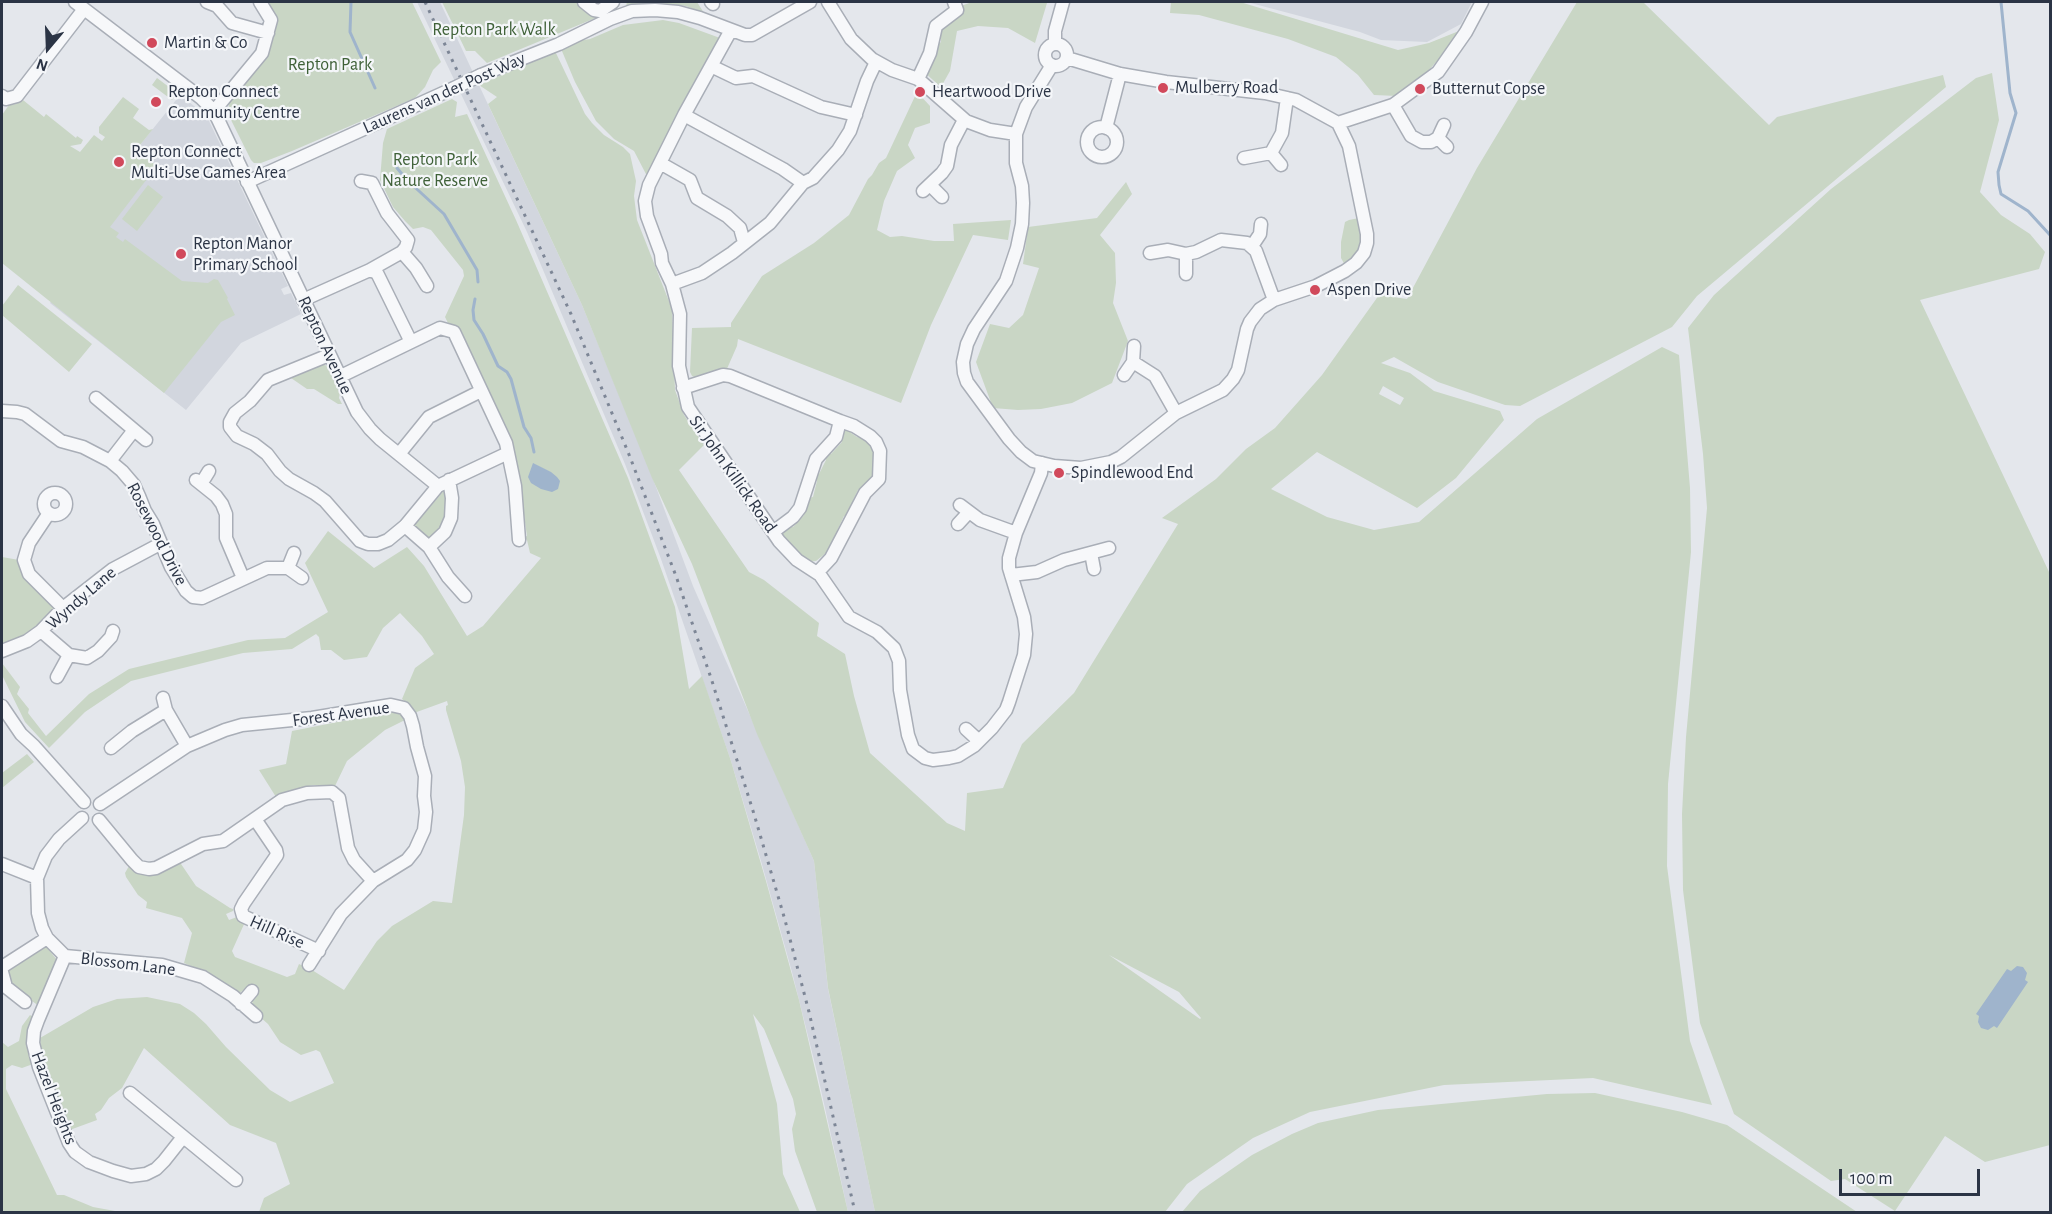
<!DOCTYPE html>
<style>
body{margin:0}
#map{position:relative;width:2052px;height:1214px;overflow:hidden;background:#e4e7ec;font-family:"Alegreya Sans",sans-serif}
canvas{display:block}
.frame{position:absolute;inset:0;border:3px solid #2b3445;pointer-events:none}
.north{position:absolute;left:18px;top:18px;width:60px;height:60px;-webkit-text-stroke:4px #f4f6f9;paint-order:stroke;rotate:199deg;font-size:16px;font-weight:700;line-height:24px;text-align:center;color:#2b3445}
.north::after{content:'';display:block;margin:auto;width:21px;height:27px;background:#2b3445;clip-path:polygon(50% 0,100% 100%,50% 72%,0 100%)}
.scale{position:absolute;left:1839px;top:1169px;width:141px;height:27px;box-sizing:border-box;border:3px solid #2b3445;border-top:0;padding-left:8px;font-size:18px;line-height:21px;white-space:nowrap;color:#2b3445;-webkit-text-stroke:4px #f4f6f9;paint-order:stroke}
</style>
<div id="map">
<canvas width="2052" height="1214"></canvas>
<div class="frame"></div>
<div class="north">N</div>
<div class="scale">100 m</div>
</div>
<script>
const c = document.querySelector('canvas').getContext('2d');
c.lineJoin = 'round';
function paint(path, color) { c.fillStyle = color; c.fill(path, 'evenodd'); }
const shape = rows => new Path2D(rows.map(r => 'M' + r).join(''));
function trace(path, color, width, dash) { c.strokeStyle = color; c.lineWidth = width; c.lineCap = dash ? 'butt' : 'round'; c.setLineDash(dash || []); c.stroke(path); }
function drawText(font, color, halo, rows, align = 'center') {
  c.font = font + ' "Alegreya Sans",sans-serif'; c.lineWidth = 4.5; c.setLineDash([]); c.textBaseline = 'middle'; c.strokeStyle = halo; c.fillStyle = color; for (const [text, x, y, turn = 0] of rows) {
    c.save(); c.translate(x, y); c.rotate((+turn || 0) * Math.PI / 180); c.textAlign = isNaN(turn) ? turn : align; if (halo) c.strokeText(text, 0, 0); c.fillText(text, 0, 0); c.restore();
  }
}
paint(shape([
 [417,2,440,2,582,305,647,463,693,586,814,861,828,989,875,1212,848,1212,817,1072,792,972,761,861,731,761,661,559,625,464,527,232],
 [1247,2,1472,2,1461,24,1427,42,1381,40,1360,32],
 [180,95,203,113,209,121,288,286,281,289,284,295,291,293,301,314,241,343,186,410,50,303,156,166,136,150]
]), '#d2d6de');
paint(shape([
 [269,2,412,2,441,62,433,70,425,87,415,98,292,151,261,163,254,163,251,160,226,110,229,106,228,102,277,22,267,5,270,3],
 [442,2,582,2,598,17,487,63,475,51,466,51],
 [627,2,697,2,704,13,686,6,667,4,626,6],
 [972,2,1047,3,1035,43,1008,28,978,26,957,31,950,71,941,87,925,73,937,45,941,42,940,29,961,6],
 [1171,2,1240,2,1398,50,1429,43,1459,31,1446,51,1419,81,1397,96,1374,95,1358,75,1336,57,1288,39,1199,15,1170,13],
 [1577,2,1643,2,1769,125,1777,117,1943,75,1946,87,1697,296,1672,327,1520,406,1505,405,1438,382,1394,357,1381,363,1410,373,1434,391,1500,411,1504,420,1456,478,1417,508,1317,452,1271,489,1327,517,1374,530,1419,522,1537,419,1662,347,1679,355,1690,488,1691,552,1668,784,1667,866,1690,1041,1712,1105,1593,1078,1444,1085,1310,1112,1253,1138,1187,1184,1165,1212,875,1212,828,988,814,861,757,734,692,564,652,478,582,305,488,104,497,97,479,85,555,51,585,114,592,123,604,135,623,147,630,154,636,181,634,196,637,220,672,309,675,390,684,415,704,445,679,470,749,572,764,580,819,623,817,636,845,654,854,696,870,753,947,823,965,831,967,793,1003,788,1022,744,1074,693,1178,524,1162,518,1216,479,1246,449,1275,428,1322,375,1379,295,1407,299,1477,168],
 [1383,386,1404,398,1400,405,1379,394],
 [1109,955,1179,992,1201,1018,1200,1019],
 [663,20,679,23,720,38,647,176,634,151,614,139,596,121,575,82,559,44,590,39,623,25],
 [1992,73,1999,120,1980,192,2001,215,2030,234,2045,252,2039,269,1920,300,2050,574,2050,1145,1985,1162,1945,1136,1895,1211,1845,1179,1831,1181,1734,1114,1700,1023,1683,890,1682,814,1686,737,1707,508,1703,454,1688,328,1714,295,1831,189,1976,78],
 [157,78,177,93,172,100,152,85],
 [917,92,930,106,930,123,915,128,908,145,915,158,897,171,884,201,877,230,890,237,902,236,934,241,954,241,953,224,1011,220,1008,240,973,235,931,325,901,403,738,339,737,346,726,371,697,378,692,376,690,372,692,328,731,327,731,323,762,276,814,243,849,215,868,179,872,175,879,163,886,158],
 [123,97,139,109,133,118,149,130,153,129,136,150,157,166,110,227,119,233,116,237,123,242,125,239,182,281,208,283,214,279,218,280,228,298,227,299,235,315,221,322,164,393,2,263,2,115,9,105,16,104,23,100,44,117,46,114,76,138,77,136,83,140,81,144,70,146,80,152,94,135,102,141,105,137,99,133,99,127],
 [452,99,457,102,455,117,467,114,516,220,628,478,675,607,689,689,702,676,731,761,766,881,799,1000,848,1212,817,1212,795,1151,792,1129,796,1114,793,1099,764,1029,753,1014,777,1104,783,1174,800,1212,259,1212,264,1198,290,1184,276,1143,230,1125,144,1048,122,1088,109,1098,101,1110,95,1114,97,1120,67,1131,46,1071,41,1052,40,1038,93,1007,117,999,147,997,180,1004,194,1013,206,1024,226,1047,270,1090,290,1102,334,1083,320,1052,316,1050,301,1055,280,1042,268,1024,260,1017,262,1014,253,1005,252,1001,257,994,249,986,241,992,237,992,203,971,184,963,192,933,182,918,146,908,147,902,138,895,126,877,125,873,129,866,138,873,151,875,162,872,179,861,196,886,230,908,233,909,233,911,226,914,229,920,237,917,245,922,232,951,235,957,287,977,295,974,299,964,312,970,344,990,377,941,392,926,433,901,452,903,464,815,465,787,461,761,446,710,446,706,448,705,447,701,414,713,410,706,402,699,415,668,434,654,422,636,400,613,383,628,367,657,344,660,331,650,321,650,319,637,316,634,292,649,243,653,131,681,85,712,49,748,25,722,2,675,2,663,20,687,17,694,29,709,28,713,46,736,89,694,129,669,248,640,285,638,328,612,305,563,328,531,374,568,407,547,424,566,467,636,483,626,541,558,530,553,527,540,524,537,527,536,522,501,514,451,506,433,508,431,501,416,498,417,497,415,500,414,493,399,490,399,482,383,484,381,466,343,463,344,460,335,463,334,457,326,454,328,448,323,445,317,464,276,463,270,431,230,423,227,413,229,405,221,393,207,380,180,383,143,387,129],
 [1126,182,1132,194,1100,235,1115,253,1116,283,1113,303,1128,341,1112,383,1072,403,1041,409,1018,410,993,408,976,362,990,324,1009,328,1023,315,1039,268,1023,264,1028,227,1097,218],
 [148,185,163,197,137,231,122,219],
 [1359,218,1363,233,1362,248,1346,267,1341,258,1341,242,1345,222,1349,220],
 [18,285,92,344,69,372,2,315,2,306],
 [321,364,328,366,331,372,340,393,339,398,342,404,338,404,314,389,307,389,291,378],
 [843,428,849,428,851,433,857,437,865,438,874,448,874,477,858,490,853,500,854,506,848,516,844,516,837,531,839,534,831,549,816,561,807,562,782,541,782,532,789,526,793,527,804,515,803,510,808,498,813,497,817,481,814,478,814,475,819,474,826,460,824,455,827,453,831,454,842,442,840,436],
 [446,488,447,520,431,541,413,527],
 [2,557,19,560,54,608,54,611,40,625,21,638,2,644],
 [391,709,403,713,407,719,385,730,347,761,335,786,314,785,295,789,276,797,259,770,286,764,292,731,378,714,381,711],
 [27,754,34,762,2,788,2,773],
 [45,945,57,960,39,1006,8,984,6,970],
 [30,1015,33,1017,29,1047,33,1064,22,1068,12,1065,6,1069,6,1089,57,1195,64,1195,93,1207,115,1211,208,1212,2,1212,2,1042,8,1047,19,1041,22,1026],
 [1595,1093,1682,1112,1727,1125,1857,1212,1182,1212,1200,1191,1252,1155,1292,1134,1318,1123,1378,1110,1547,1094]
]), '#c9d6c5');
paint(shape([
 [533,463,551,472,557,477,560,481,558,489,552,492,541,489,531,483,528,477],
 [2017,966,2023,967,2027,973,2025,980,2028,982,1997,1028,1994,1026,1988,1030,1981,1028,1978,1022,1979,1016,1976,1014,2007,969,2011,971]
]), '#9fb4cc');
trace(shape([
 [351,2,350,32,375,88],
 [2001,2,2010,93,2016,113,1998,172,1999,185,2001,194,2028,211,2050,235],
 [397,168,407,180,444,214,477,270,478,282],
 [475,299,473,310,474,320,483,334,498,366,507,372,511,379,524,427,531,438,534,452]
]), '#9fb4cc', 3);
const minor = shape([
 [75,2,201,98,214,111,357,412,370,429,380,439,438,486],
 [207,2,217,6,232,23,268,33],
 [584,2,594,10,600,11,613,2],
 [711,2,713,4],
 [828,2,851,39,872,59,892,70,918,79,966,121,990,130,1016,134],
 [731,30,684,115,649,185,645,201,647,216,661,254,662,263,672,284,680,314,679,366,688,407,779,541,797,560,820,575,849,617,877,632,894,648,899,661,900,690,908,735,913,749,925,758,933,760,949,758,958,756,974,746,992,728,1006,710,1009,702,1024,655,1026,634,1024,617,1009,568,1009,558,1016,533,1041,473,1042,463],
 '1045 55a11 11 0 1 1 22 0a11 11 0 1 1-22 0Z',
 [1055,44,1055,31,1063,2],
 [1067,58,1120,74,1166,82,1265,93,1296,100,1338,123],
 [1052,65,1026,107,1016,134,1016,163,1022,186,1023,203,1022,224,1017,248,1006,281,974,329,967,344,963,362,964,373,967,382,1009,439,1021,452,1033,461,1054,466,1081,468,1111,462,1121,457,1176,413,1223,390,1233,379,1238,370,1247,329,1250,322,1260,309,1274,300,1316,286,1345,271,1356,263,1364,253,1367,243,1367,234,1349,146,1338,123],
 [711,66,736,78,753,76,821,107,856,115],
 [481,75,559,44,610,19,632,11,655,10,678,12,700,18,745,35,752,35,810,2],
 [918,79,930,53,936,26,957,10,954,2],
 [2,96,6,99,17,96,84,9],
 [1393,105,1411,136,1422,142,1431,142,1438,138,1444,125],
 [214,111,262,53,271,20,260,2],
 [684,115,783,169,803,183],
 [1338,123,1393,105,1438,72,1466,32,1482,2],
 '1087 142a15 15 0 1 1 30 0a15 15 0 1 1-30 0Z',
 [1106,128,1120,74],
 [1438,138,1447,147],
 [1271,153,1281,165],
 [1244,158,1271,153,1282,133,1287,98],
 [660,163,690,180,697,198,727,216,740,228,744,242],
 [361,181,372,183,387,213,408,240,406,247,402,252,370,270],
 [247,182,452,89],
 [930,185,942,197],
 [923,191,942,173,947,166,951,145,964,120],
 [1252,246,1260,234,1261,224],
 [402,252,416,268,427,286],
 [1150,253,1168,250,1186,254,1196,252,1221,240,1247,243,1256,251,1274,300],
 [1186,254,1186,274],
 [672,284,702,273,732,253,770,223,803,183,813,178,838,150,850,131,867,81,876,62],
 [303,300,370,270,377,273,379,277,411,342],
 [329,355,268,380,250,401,235,413,230,422,230,427,237,436,254,444,267,454,280,471,289,479,314,493,325,501,360,541,368,544,378,544,388,540,405,526,438,486,508,453],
 [1133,362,1155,376,1176,413],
 [1124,375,1133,362,1134,346],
 [341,376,440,328,454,332,506,443,515,486,519,540],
 [683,388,723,375,730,376,840,421],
 [96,398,146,440],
 [2,411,17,412,25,414,61,441,83,447,110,461,122,471,134,485,139,496,145,511,153,524,171,567,186,591,193,597,202,598,267,568,288,568,302,578],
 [399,454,429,417,481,391],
 [110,461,134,430],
 [196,480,216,496,222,504,226,514,226,538,243,578],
 [201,484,209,471],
 '44 504a11 11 0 1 1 22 0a11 11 0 1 1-22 0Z',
 [960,505,980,520,1016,533],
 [49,513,29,543,24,560,29,574,63,608],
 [958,524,969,512],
 [405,526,429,547,448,577,465,596],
 [773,532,793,517,800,508,816,459,836,437,840,421,854,426,870,436,876,442,880,451,879,479,865,493,831,558,818,572],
 [429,547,445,532,451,518,452,498,449,480],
 [1091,553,1094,569],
 [288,568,294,553],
 [1011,575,1037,572,1064,560,1109,548],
 [41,631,69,655,87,658,98,651,111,637,113,631],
 [2,651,27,641,41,631,63,608,113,569,160,544],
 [57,677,69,655],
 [163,698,166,710,187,746],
 [2,706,21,734,34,746,84,802],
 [966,729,979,741],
 [111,748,132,731,166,710],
 [100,804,187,746,225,730,242,725,312,718,391,705,404,708,410,716,413,726,417,747,425,776,424,796,426,812,424,830,415,850,407,860,373,881,341,914,309,965],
 [82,818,59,839,46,856,37,878,38,913,42,928,47,938,65,956,162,965,203,977,233,996,256,1016],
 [255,819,276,850,277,855,244,903,241,909,243,916,319,951],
 [99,820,132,860,139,867,149,869,156,868,203,844,223,841,282,800,307,793,332,792,339,798,348,848,354,860,373,881],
 [2,864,37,878],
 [65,956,38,1020,34,1031,33,1043,39,1067,69,1143,75,1152,89,1162,113,1171,131,1176,146,1174,156,1169,164,1161,183,1137],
 [2,967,47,938],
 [2,972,6,987,25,1002],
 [241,1004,252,991],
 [130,1093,236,1180]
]);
trace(minor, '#a9aeb7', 15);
trace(minor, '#f7f8fa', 12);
trace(shape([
 [425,2,571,314,628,452,676,576,711,678,754,814,785,920,809,1012,855,1212]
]), '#7d8696', 3, [3, 6]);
const minorBridge = shape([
 [452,89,481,75]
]);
trace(minorBridge, '#a9aeb7', 15, []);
trace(minorBridge, '#f7f8fa', 12);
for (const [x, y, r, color] of [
 [152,43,6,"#d1495b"],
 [1163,88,6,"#d1495b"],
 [1420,89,6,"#d1495b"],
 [920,92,6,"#d1495b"],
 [156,102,6,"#d1495b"],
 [119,162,6,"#d1495b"],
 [181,254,6,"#d1495b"],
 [1315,290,6,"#d1495b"],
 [1059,473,6,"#d1495b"]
]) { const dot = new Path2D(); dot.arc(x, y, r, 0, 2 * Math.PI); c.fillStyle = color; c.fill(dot); trace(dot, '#f4f6f9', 2); }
drawText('18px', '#3f6138', '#f4f6f9', [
 ["Repton Park Walk",494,30],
 ["Repton Park",330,65],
 ["Repton Park",435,160],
 ["Nature Reserve",435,181]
]);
drawText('18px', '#2b3445', '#f4f6f9', [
 ["Martin & Co",164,43],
 ["Mulberry Road",1175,88],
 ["Butternut Copse",1432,89],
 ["Repton Connect",168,92],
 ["Community Centre",168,113],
 ["Heartwood Drive",932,92],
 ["Repton Connect",131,152],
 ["Multi-Use Games Area",131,173],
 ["Repton Manor",193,244],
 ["Primary School",193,265],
 ["Aspen Drive",1327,290],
 ["Spindlewood End",1071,473]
], 'left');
drawText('18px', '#2b3445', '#f4f6f9', [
 ["Laurens van der Post Way",444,93,-24],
 ["Repton Avenue",325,345,65],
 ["Sir John Killick Road",733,474,55],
 ["Rosewood Drive",157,534,63],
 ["Wyndy Lane",81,598,-41],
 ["Forest Avenue",341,714,-8],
 ["Hill Rise",277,932,24],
 ["Blossom Lane",128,964,7],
 ["Hazel Heights",54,1098,69]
]);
</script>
